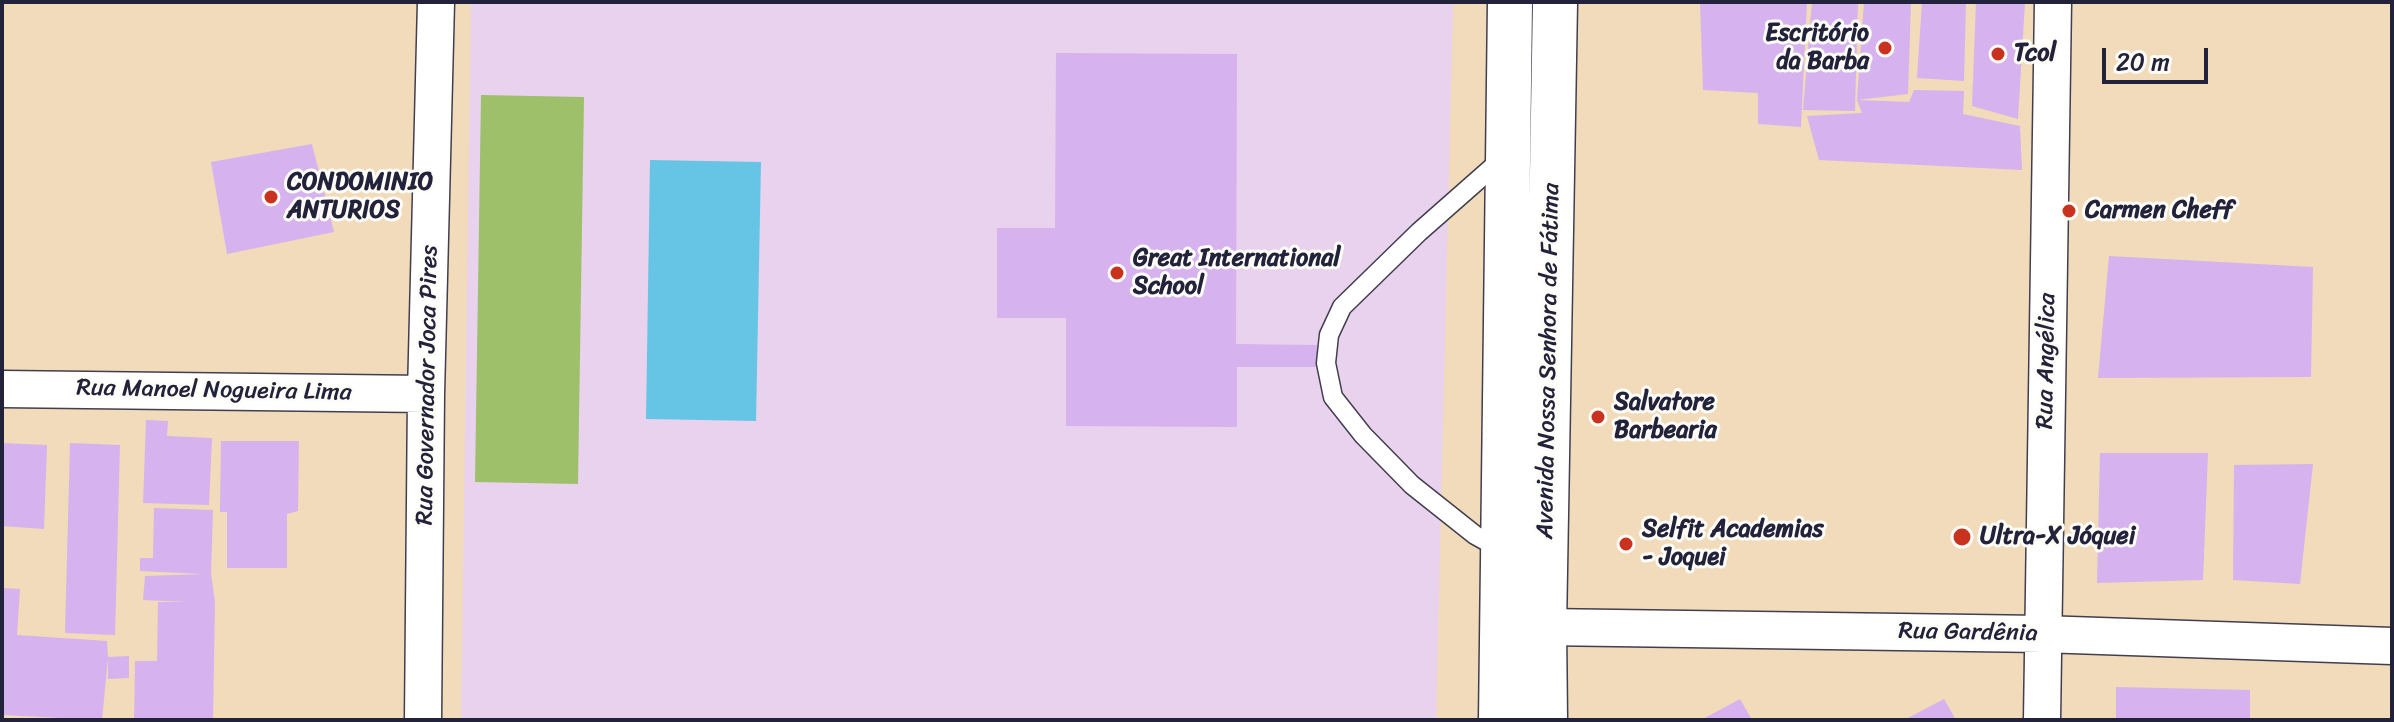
<!DOCTYPE html>
<meta charset="utf-8">
<style>
body{margin:0}
#map{position:relative;width:2394px;height:722px;overflow:hidden;background:#f1dbbb;font-family:Sriracha,sans-serif}
canvas{display:block}
.frame{position:absolute;inset:0;border:4px solid #22223b;pointer-events:none}
.scale{position:absolute;left:2102px;top:48px;width:106px;height:36px;box-sizing:border-box;border:4px solid #22223b;border-top:0;padding-left:10px;font-size:24px;line-height:28px;white-space:nowrap;color:#22223b;-webkit-text-stroke:6px #fdfcf7;paint-order:stroke}
</style>
<div id="map">
<canvas width="2394" height="722"></canvas>
<div class="frame"></div>
<div class="scale">20 m</div>
</div>
<script>
const c = document.querySelector('canvas').getContext('2d');
c.lineJoin = 'round';
function paint(path, color) { c.fillStyle = color; c.fill(path, 'evenodd'); }
const shape = rows => new Path2D(rows.map(r => 'M' + r).join(''));
function trace(path, color, width, dash) { c.strokeStyle = color; c.lineWidth = width; c.lineCap = dash ? 'butt' : 'round'; c.setLineDash(dash || []); c.stroke(path); }
function drawText(font, color, halo, rows, align = 'center') {
  c.font = font + ' Sriracha,sans-serif'; c.lineWidth = 6; c.setLineDash([]); c.textBaseline = 'middle'; c.strokeStyle = halo; c.fillStyle = color; for (const [text, x, y, turn = 0] of rows) {
    c.save(); c.translate(x, y); c.rotate((+turn || 0) * Math.PI / 180); c.textAlign = isNaN(turn) ? turn : align; if (halo) c.strokeText(text, 0, 0); c.fillText(text, 0, 0); c.restore();
  }
}
paint(shape([
 [471,2,1453,2,1436,720,461,720]
]), '#e9d2ed');
paint(shape([
 [481,95,584,97,578,484,475,482]
]), '#9ec06a');
paint(shape([
 [650,160,761,162,756,421,646,419]
]), '#66c5e4');
paint(shape([
 [1700,2,1807,2,1801,127,1758,124,1758,93,1703,90],
 [1812,2,1858,2,1855,111,1803,110],
 [1864,2,1911,2,1908,94,1857,100],
 [1922,2,1966,2,1964,81,1917,78],
 [1976,2,2025,2,2018,119,1972,106],
 [1056,53,1237,54,1236,344,1317,345,1317,367,1237,367,1237,427,1066,426,1066,318,997,318,997,228,1055,228],
 [1914,90,1964,91,1963,114,2020,126,2022,170,1819,160,1807,116,1862,113,1857,100,1909,102],
 [312,144,334,232,227,254,211,162],
 [2109,256,2313,267,2311,377,2098,378],
 [146,420,168,421,167,436,212,438,209,505,143,503],
 [221,441,299,441,298,511,287,514,287,568,227,568,227,512,220,512],
 [2,443,47,445,44,529,2,526],
 [70,443,120,445,115,635,65,633],
 [2100,453,2208,453,2203,580,2097,583],
 [2313,464,2300,584,2233,580,2234,465],
 [154,508,213,510,211,574,215,602,213,720,134,720,135,661,157,661,158,602,186,602,143,600,145,576,203,574,140,571,140,558,153,558],
 [2,588,20,589,17,635,107,641,108,657,129,656,129,678,108,679,108,658,102,720,2,715],
 [2116,687,2250,690,2250,720,2116,720],
 [1740,699,1752,720,1701,720],
 [1944,699,1956,720,1904,720]
]), '#d6b2ee');
const lane = shape([
 [1502,550,1475,535,1412,485,1363,435,1333,397,1326,363,1329,335,1342,307,1419,232,1503,158]
]);
const street = shape([
 [2,389,426,394],
 [1544,627,2042,634,2392,646],
 [423,720,426,394,436,2],
 [2042,720,2053,2]
]);
const secondary = shape([
 [1501,720,1510,2],
 [1545,720,1544,627,1555,2]
]);
trace(lane, '#413e4e', 21);
trace(street, '#413e4e', 39);
trace(secondary, '#413e4e', 47);
trace(lane, '#fff', 18);
trace(street, '#fff', 36);
trace(secondary, '#fff', 44);
for (const [x, y, r, color] of [
 [1885,48,8,"#c8321e"],
 [1998,54,8,"#c8321e"],
 [271,197,8,"#c8321e"],
 [2069,211,8,"#c8321e"],
 [1117,273,8,"#c8321e"],
 [1598,417,8,"#c8321e"],
 [1962,537,10,"#c8321e"],
 [1626,544,8,"#c8321e"]
]) { const dot = new Path2D(); dot.arc(x, y, r, 0, 2 * Math.PI); c.fillStyle = color; c.fill(dot); trace(dot, '#fdfcf7', 3); }
drawText('bold 24px', '#22223b', '#fdfcf7', [
 ["Escritório",1869,34,"right"],
 ["da Barba",1869,62,"right"],
 ["Tcol",2014,54],
 ["CONDOMINIO",287,183],
 ["ANTURIOS",287,211],
 ["Carmen Cheff",2085,211],
 ["Great International",1133,259],
 ["School",1133,287],
 ["Salvatore",1614,403],
 ["Barbearia",1614,431],
 ["Selfit Academias",1642,530],
 ["- Joquei",1642,558],
 ["Ultra-X Jóquei",1980,537]
], 'left');
drawText('24px', '#22223b', '#fdfcf7', [
 ["Avenida Nossa Senhora de Fátima",1549,361,-89],
 ["Rua Angélica",2047,361,-89],
 ["Rua Governador Joca Pires",428,385,-89],
 ["Rua Manoel Nogueira Lima",214,391,1],
 ["Rua Gardênia",1968,633,1]
]);
</script>
